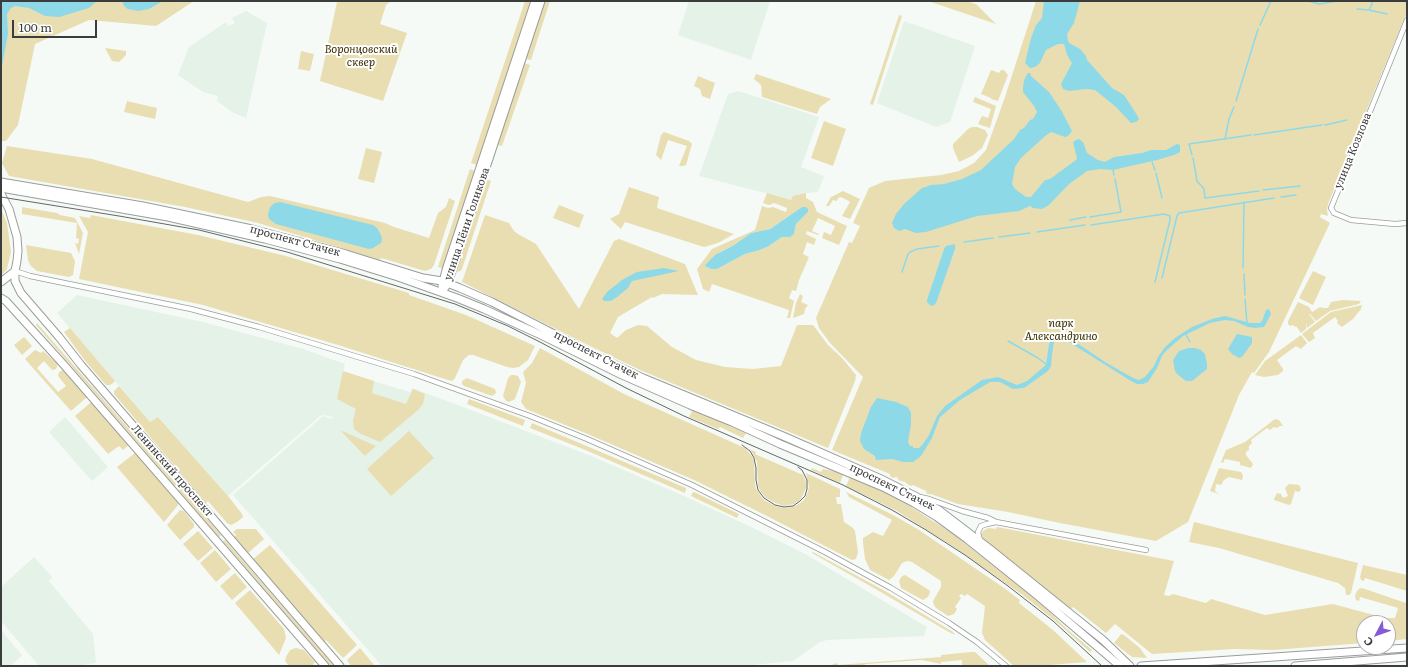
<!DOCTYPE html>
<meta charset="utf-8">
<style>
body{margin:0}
#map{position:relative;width:1408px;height:667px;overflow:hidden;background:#f5faf6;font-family:Literata,serif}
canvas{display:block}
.frame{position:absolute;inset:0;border:2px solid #3b3d3c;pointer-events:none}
.north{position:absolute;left:1356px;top:615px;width:40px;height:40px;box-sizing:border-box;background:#fff;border:1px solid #b1b1b1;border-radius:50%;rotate:229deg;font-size:11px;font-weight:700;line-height:16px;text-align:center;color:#3b3d3c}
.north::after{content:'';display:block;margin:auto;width:14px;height:18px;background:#865bd5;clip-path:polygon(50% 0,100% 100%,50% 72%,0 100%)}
.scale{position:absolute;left:12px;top:20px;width:85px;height:18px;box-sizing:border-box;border:2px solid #3b3d3c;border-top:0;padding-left:5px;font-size:12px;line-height:14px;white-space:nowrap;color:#3b3d3c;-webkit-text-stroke:3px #fff;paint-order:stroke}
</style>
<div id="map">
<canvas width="1408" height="667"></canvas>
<div class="frame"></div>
<div class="north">С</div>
<div class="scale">100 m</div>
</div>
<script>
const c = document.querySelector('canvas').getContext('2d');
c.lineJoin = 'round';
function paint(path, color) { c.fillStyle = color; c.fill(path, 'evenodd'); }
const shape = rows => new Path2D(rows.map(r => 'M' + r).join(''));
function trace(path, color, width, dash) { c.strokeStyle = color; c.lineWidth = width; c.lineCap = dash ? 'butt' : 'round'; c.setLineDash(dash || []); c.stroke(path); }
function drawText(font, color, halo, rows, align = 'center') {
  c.font = font + ' Literata,serif'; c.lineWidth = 4; c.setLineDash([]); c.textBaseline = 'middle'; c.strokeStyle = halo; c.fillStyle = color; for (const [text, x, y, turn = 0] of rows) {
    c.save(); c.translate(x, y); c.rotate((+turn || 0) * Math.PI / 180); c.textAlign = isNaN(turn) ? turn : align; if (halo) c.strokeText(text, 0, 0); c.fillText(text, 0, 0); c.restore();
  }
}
paint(shape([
 [689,1,770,1,751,60,678,35],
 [246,11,267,23,246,118,232,112,217,101,218,96,203,92,178,75,189,47,226,22,228,26,235,23,232,18],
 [904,21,975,46,950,122,936,127,877,103],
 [738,91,819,117,801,167,824,176,818,192,806,193,792,200,699,176,728,94],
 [77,295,203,322,303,349,345,364,343,372,410,392,412,388,458,405,591,456,684,496,747,525,807,555,927,627,924,636,827,640,820,642,793,661,742,666,382,666,233,495,323,416,332,419,333,417,325,415,320,416,228,496,158,417,150,422,57,313],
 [65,417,108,467,92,481,49,432],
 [34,557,52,577,49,581,93,634,96,663,77,666,39,666,1,621,1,587],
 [1,630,22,655,11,666,1,666]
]), '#e5f2e8');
paint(shape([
 [1,1,194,1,156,26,89,20,35,44,18,125,6,141,1,141],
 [336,1,391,1,386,5,380,24,407,33,383,101,320,81,337,2],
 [525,1,531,1,477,165,471,163],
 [545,1,550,1,531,60,526,59],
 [928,1,966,1,976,4,996,24],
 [1036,1,1407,1,1407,12,1328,204,1327,210,1328,216,1321,214,1320,217,1330,223,1269,352,1254,373,1252,372,1239,395,1188,522,1156,541,1060,523,1008,512,958,504,931,494,927,494,926,491,913,485,911,486,907,484,905,482,898,480,898,478,896,477,893,478,890,476,890,474,832,450,863,377,830,343,819,328,816,318,849,242,852,243,860,226,853,223,869,188,885,181,941,175,959,171,974,163,986,150,1005,97],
 [899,15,902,16,873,105,870,104],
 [105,48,126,51,126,55,119,62,112,61],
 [301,51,314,54,310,71,298,69],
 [524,63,530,65,502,146,497,145],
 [991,70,999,73,1001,70,1004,70,1008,75,998,101,991,99,991,98,981,94],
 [756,74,831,99,820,107,817,114,762,97,761,85,754,79],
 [698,76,715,83,710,99,702,96,700,89,694,86],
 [975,97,996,106,990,128,978,124,982,116,988,118,991,109,973,102],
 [127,101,157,108,155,119,124,112],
 [824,121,846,129,833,166,811,158],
 [972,127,977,127,985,130,988,135,982,148,972,156,959,162,953,148,953,144,968,129],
 [664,132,689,141,692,144,686,165,683,166,679,166,687,146,668,140,661,160,656,155,661,135],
 [7,146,92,159,248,202,261,197,270,196,385,223,394,227,429,238,438,213,446,207,449,198,455,201,434,265,431,269,425,271,381,258,380,260,258,223,185,207,9,176,2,163],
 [366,148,382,152,374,183,358,179],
 [470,169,475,171,443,268,438,267],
 [486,179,491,181,462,269,461,271,455,272],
 [629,187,659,197,657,208,734,234,718,243,704,247,625,222,621,229,610,219,619,214],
 [843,191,860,199,850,219,842,216,850,202,847,200,841,197,838,198,837,201,833,200,829,206,826,206,831,197],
 [767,193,791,200,793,196,806,193,806,198,813,202,817,212,847,226,839,245,822,238,824,232,831,235,835,226,818,218,812,231,819,234,818,235,807,231,806,234,816,239,814,245,807,242,803,254,809,257,799,280,796,291,792,290,789,298,794,301,790,318,787,318,789,310,712,284,709,292,703,289,697,269,712,249,755,230,762,206,768,208,773,207,786,212,787,208,774,203,769,205,763,203],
 [802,207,808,212,796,224,794,234,787,237,782,237,769,246,760,250,745,254,717,269,711,269,705,265,722,251,734,245,751,233,770,229],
 [559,205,584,215,579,228,553,218],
 [22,207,57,213,60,215,75,218,83,233,79,254,75,243,78,244,79,239,76,238,77,223,22,214],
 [1,209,7,223,11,252,7,269,1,276],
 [91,215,198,235,286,256,409,293,409,295,466,315,535,346,528,360,519,367,513,368,507,367,473,355,469,355,463,360,455,378,452,381,448,380,338,345,203,305,79,279,88,232,79,216,90,218],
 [485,215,509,223,514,231,518,234,536,244,579,309,614,241,619,239,685,264,698,295,662,294,653,298,652,297,618,317,610,333,617,338,626,330,638,325,647,326,672,347,696,360,725,367,753,369,781,366,797,325,813,325,828,345,842,358,856,375,855,381,828,448,640,370,594,348,462,282],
 [26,245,71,253,75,261,73,275,69,277,37,271,30,265,28,260],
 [1313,271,1326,277,1313,305,1299,298],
 [800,294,803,296,801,302,808,305,805,309,804,314,793,318,796,303],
 [1343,300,1361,301,1359,304,1330,311,1316,321,1310,314,1309,314,1315,322,1307,328,1307,322,1306,329,1301,333,1296,326,1295,327,1293,325,1290,326,1288,324,1288,321,1298,302,1309,307,1312,312,1320,307,1323,308,1328,308,1331,302],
 [1362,305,1361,309,1353,319,1342,327,1337,323,1338,321,1335,317,1313,333,1315,338,1309,342,1302,334,1331,312],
 [37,323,221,535,219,537,36,325],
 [70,328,115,381,113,383,110,385,106,385,86,362,64,332],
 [1301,335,1307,343,1301,349,1296,346,1277,360,1283,369,1283,371,1278,375,1264,377,1255,375,1265,361],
 [24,337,32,346,22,355,14,345],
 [540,348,624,394,745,448,751,455,754,461,755,483,756,489,764,500,775,506,784,508,792,507,799,504,804,500,808,492,809,486,806,473,840,489,840,497,836,497,837,504,841,504,844,522,853,528,855,531,858,552,856,559,852,560,765,515,694,480,590,435,526,409,521,402,526,383,523,372,532,363],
 [35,350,41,353,43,351,58,364,56,369,52,370,44,361,37,368,58,392,66,386,58,376,59,372,63,370,86,395,86,398,71,411,25,359],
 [343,371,374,381,372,393,406,404,413,389,425,394,423,404,418,410,380,442,361,434,354,429,353,420,356,409,337,399],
 [511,375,515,375,518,376,521,382,515,399,509,402,506,401,503,396,508,378],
 [467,378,495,389,496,393,492,396,464,386,462,384,462,381],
 [119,386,150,422,158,417,228,496,242,514,243,517,237,522,231,525,227,523,208,501,206,503,114,394,114,391],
 [469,399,525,420,523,426,467,404],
 [90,403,93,403,129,445,123,450,119,446,108,454,75,416],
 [693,409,746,433,743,438,720,427,718,429,689,417],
 [1275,419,1279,420,1283,426,1280,426,1277,428,1274,427,1270,430,1267,428,1251,440,1252,443,1249,446,1249,450,1246,452,1246,455,1253,464,1251,468,1240,465,1240,462,1225,459,1223,463,1221,462,1226,450,1245,442],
 [532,423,686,488,685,493,583,449,530,428],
 [340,430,376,446,365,456],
 [409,431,434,458,391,496,367,469],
 [750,449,756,452,755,454,803,475,806,482,806,488,801,499,794,504,784,506,773,502,765,497,760,491,758,485,757,462],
 [135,453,178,503,178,505,164,522,117,467],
 [812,468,821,472,823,469,839,472,842,473,843,475,840,483,811,470],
 [1219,468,1241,472,1243,476,1242,480,1229,477,1224,480,1221,485,1216,484,1215,491,1219,494,1210,491],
 [850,477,880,490,908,505,953,534,1036,599,1068,630,1092,650,1090,652,1060,625,1024,596,954,547,897,511,846,486],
 [1289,484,1299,485,1301,489,1299,492,1295,491,1291,504,1289,505,1274,500,1274,499,1277,493,1281,494,1283,498,1288,496,1285,488],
 [693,492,694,492,739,514,737,518,691,496],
 [846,492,895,516,919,530,1004,588,1020,600,1019,603,1053,630,1087,662,1038,666,1014,666,985,640,982,633,985,606,967,594,965,596,961,594,959,596,961,598,955,607,957,609,954,614,948,616,936,608,934,605,933,601,941,587,941,581,912,562,907,561,902,563,894,576,889,580,870,570,865,559,863,543,863,538,873,532,883,536,892,520,849,497],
 [180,510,184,511,194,524,194,527,180,540,167,525],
 [1194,522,1358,563,1351,593,1349,595,1346,595,1345,588,1338,583,1219,548,1189,542],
 [997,527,1174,561,1164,595,1169,596,1173,594,1206,603,1211,599,1265,615,1333,604,1385,618,1395,618,1398,608,1360,597,1359,601,1356,600,1355,596,1357,591,1359,589,1362,588,1406,603,1407,602,1407,639,1388,641,1388,623,1364,623,1364,643,1274,650,1234,649,1152,654,1115,624,1106,633,1073,607,1071,609,985,541,981,535,983,531,988,528,996,529],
 [237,529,256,529,264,539,248,553,234,537,236,535,233,532],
 [198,531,213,548,198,561,183,544],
 [225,540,330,661,334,666,331,666,223,541],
 [270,545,357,645,343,658,326,640,325,642,253,559],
 [215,550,231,569,216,582,200,563],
 [813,552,885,591,953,632,955,635,947,631,879,591,812,553],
 [1363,565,1407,575,1407,591,1365,578,1364,581,1361,580,1360,577],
 [235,573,247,587,232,600,220,586],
 [905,575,929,590,930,592,928,597,923,600,921,599,901,588,899,581,902,576],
 [250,590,284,629,286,638,279,655,235,603],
 [1121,634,1124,635,1140,648,1147,658,1132,657,1114,643],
 [296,648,304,650,315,662,313,664,314,666,289,666,285,661,286,657,290,650],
 [360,648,375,666,351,666,347,660],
 [971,652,975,652,990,666,962,666,962,660,941,662,941,664,922,660,866,664,862,666,828,666,837,663,838,665,941,657,941,655]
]), '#e9deb1');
paint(shape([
 [1,1,97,1,89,8,59,17,45,16,29,8,15,6,11,8,7,14,8,34,1,71],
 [122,1,163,1,149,9,138,11,128,9,124,6],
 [1044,1,1080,1,1074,23,1067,34,1068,41,1069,43,1080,49,1086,56,1087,60,1112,88,1124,95,1137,115,1139,119,1136,122,1131,123,1116,107,1095,90,1086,89,1069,91,1063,89,1061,84,1072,63,1067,55,1064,44,1058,44,1046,50,1040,63,1035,67,1030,68,1025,63,1031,38,1036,25,1042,18],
 [1028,73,1030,73,1031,76,1049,92,1061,110,1072,131,1068,136,1065,137,1051,132,1044,137,1021,158,1015,167,1012,184,1015,189,1026,197,1031,197,1045,180,1050,179,1076,160,1077,158,1073,142,1076,140,1079,139,1083,142,1087,153,1098,160,1105,162,1114,157,1142,153,1151,150,1166,150,1177,144,1180,145,1180,152,1174,155,1157,160,1113,170,1100,169,1087,171,1069,184,1049,205,1042,209,1033,208,1030,206,1019,211,977,216,926,232,916,233,905,229,899,231,894,228,892,223,896,214,904,204,922,188,931,185,944,184,962,179,981,170,1014,139,1020,130,1024,128,1030,120,1033,119,1037,112,1034,106,1023,92,1023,88,1024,80],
 [280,202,373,225,377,228,381,235,382,239,381,243,373,248,369,249,276,224,269,219,268,215,269,210,271,206,275,203],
 [802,207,806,207,808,209,808,212,796,224,794,234,790,237,782,237,769,246,760,250,745,254,717,269,711,269,705,266,705,265,715,255,734,245,751,233,770,229],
 [955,244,955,249,936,303,934,305,931,306,927,302,927,300,944,249,946,246],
 [664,268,679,271,632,281,628,288,617,297,611,301,604,301,602,299,607,292,622,280,637,272],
 [1269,309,1271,314,1264,327,1255,328,1248,327,1234,321,1225,320,1210,323,1183,336,1166,351,1162,356,1157,368,1148,382,1143,384,1137,384,1131,381,1069,342,1059,338,1054,341,1052,355,1051,366,1048,371,1024,388,1013,389,1000,382,990,382,960,400,940,417,932,438,921,456,913,462,903,462,892,459,876,460,875,456,864,449,860,441,861,433,871,407,877,398,896,402,908,407,911,413,911,424,908,442,910,446,913,446,913,448,919,448,923,444,929,435,937,416,945,406,982,380,998,377,1017,385,1027,381,1046,365,1049,344,1052,339,1060,334,1065,335,1105,362,1133,378,1139,380,1145,377,1154,366,1158,357,1165,347,1175,338,1192,327,1212,319,1225,316,1250,323,1260,323,1262,321,1266,310],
 [1237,334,1252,337,1252,343,1242,357,1239,358,1232,354,1228,349],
 [1188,348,1195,348,1201,350,1205,354,1207,364,1207,369,1192,381,1186,381,1177,374,1175,371,1173,360,1179,351]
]), '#8ed9e8');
trace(shape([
 [1308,1,1319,4,1338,1],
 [1372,1,1372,4,1369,10,1387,14],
 [1357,9,1369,10],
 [1260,25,1271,1],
 [1236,101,1258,29],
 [1325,125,1347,120],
 [1254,135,1322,125],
 [1225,139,1229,119,1234,107],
 [1192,155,1189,144,1251,135],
 [1193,158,1197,181,1204,189,1205,198,1259,191],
 [1152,162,1155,170],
 [1113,170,1114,175],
 [1156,173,1162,198],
 [1263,190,1300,186],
 [1281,197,1296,195],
 [1090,217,1121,212,1115,179],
 [1070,220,1086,217],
 [1091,225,1164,214,1170,216,1170,220,1155,282],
 [1037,232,1085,225],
 [999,237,1030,233],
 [964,242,993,238],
 [1243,268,1244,202],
 [902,272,908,254,910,252,917,249,939,246],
 [1244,274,1245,295],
 [1162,278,1177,216,1179,213,1274,198],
 [1245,299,1247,324],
 [1185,333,1190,342],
 [1008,341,1038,358,1047,365]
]), '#8ed9e8', 1.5);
const street = shape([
 [1407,20,1331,208,1334,213,1351,220,1395,224,1407,223],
 [15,271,30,276,191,309,259,327,414,374,530,416,587,439,692,485,825,552,891,588,949,623,977,642,1006,666],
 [920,497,929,499,962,511,988,518,996,522],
 [980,541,978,532,981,526,987,524,996,522,1146,550]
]);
const secondary = shape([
 [442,286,446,270,535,1],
 [442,292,448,283,541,1]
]);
const primary = shape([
 [1,182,143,206,252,229,346,254,423,278,442,281,460,288,492,302,597,356,643,378,783,436,879,478,917,497,939,510,990,549,1103,640,1130,666],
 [1,188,168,217,265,239,340,259,398,277,457,298,484,309,543,336,622,375,690,405,732,422,780,444,883,487,914,503,937,517,967,539,1038,596,1120,666],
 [1,194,9,209,17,237,18,251,17,261,15,271,15,281,21,293,59,337,81,365,340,666],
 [1,282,15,271],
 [1,298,6,301,64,365,325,666],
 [1141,666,1407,648],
 [1295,666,1407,657]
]);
trace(street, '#9a9e9b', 6);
trace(secondary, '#9a9e9b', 9);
trace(primary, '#9a9e9b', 9);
trace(street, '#fff', 4.5);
trace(secondary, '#fff', 7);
trace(primary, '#fff', 7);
trace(shape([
 [1,197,119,216,199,230,287,252,455,304,508,326,540,342,626,388,684,416,843,485,892,510,926,530,965,555,1008,586,1053,621,1102,666],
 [742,445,750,451,754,458,756,468,756,480,758,490,764,498,775,505,784,507,793,506,800,501,805,496,807,489,807,480,802,470,798,467]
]), '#646765', 1);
drawText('italic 11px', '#3a2f00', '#fff', [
 ["Воронцовский",361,50],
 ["сквер",361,63],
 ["парк",1061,324],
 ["Александрино",1061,337]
]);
drawText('11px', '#3b3d3c', '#fff', [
 ["улица Козлова",1353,151,-68],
 ["улица Лёни Голикова",467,224,-71],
 ["проспект Стачек",295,241,15],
 ["проспект Стачек",596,355,27],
 ["Ленинский проспект",172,471,49],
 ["проспект Стачек",892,487,26]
]);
</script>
